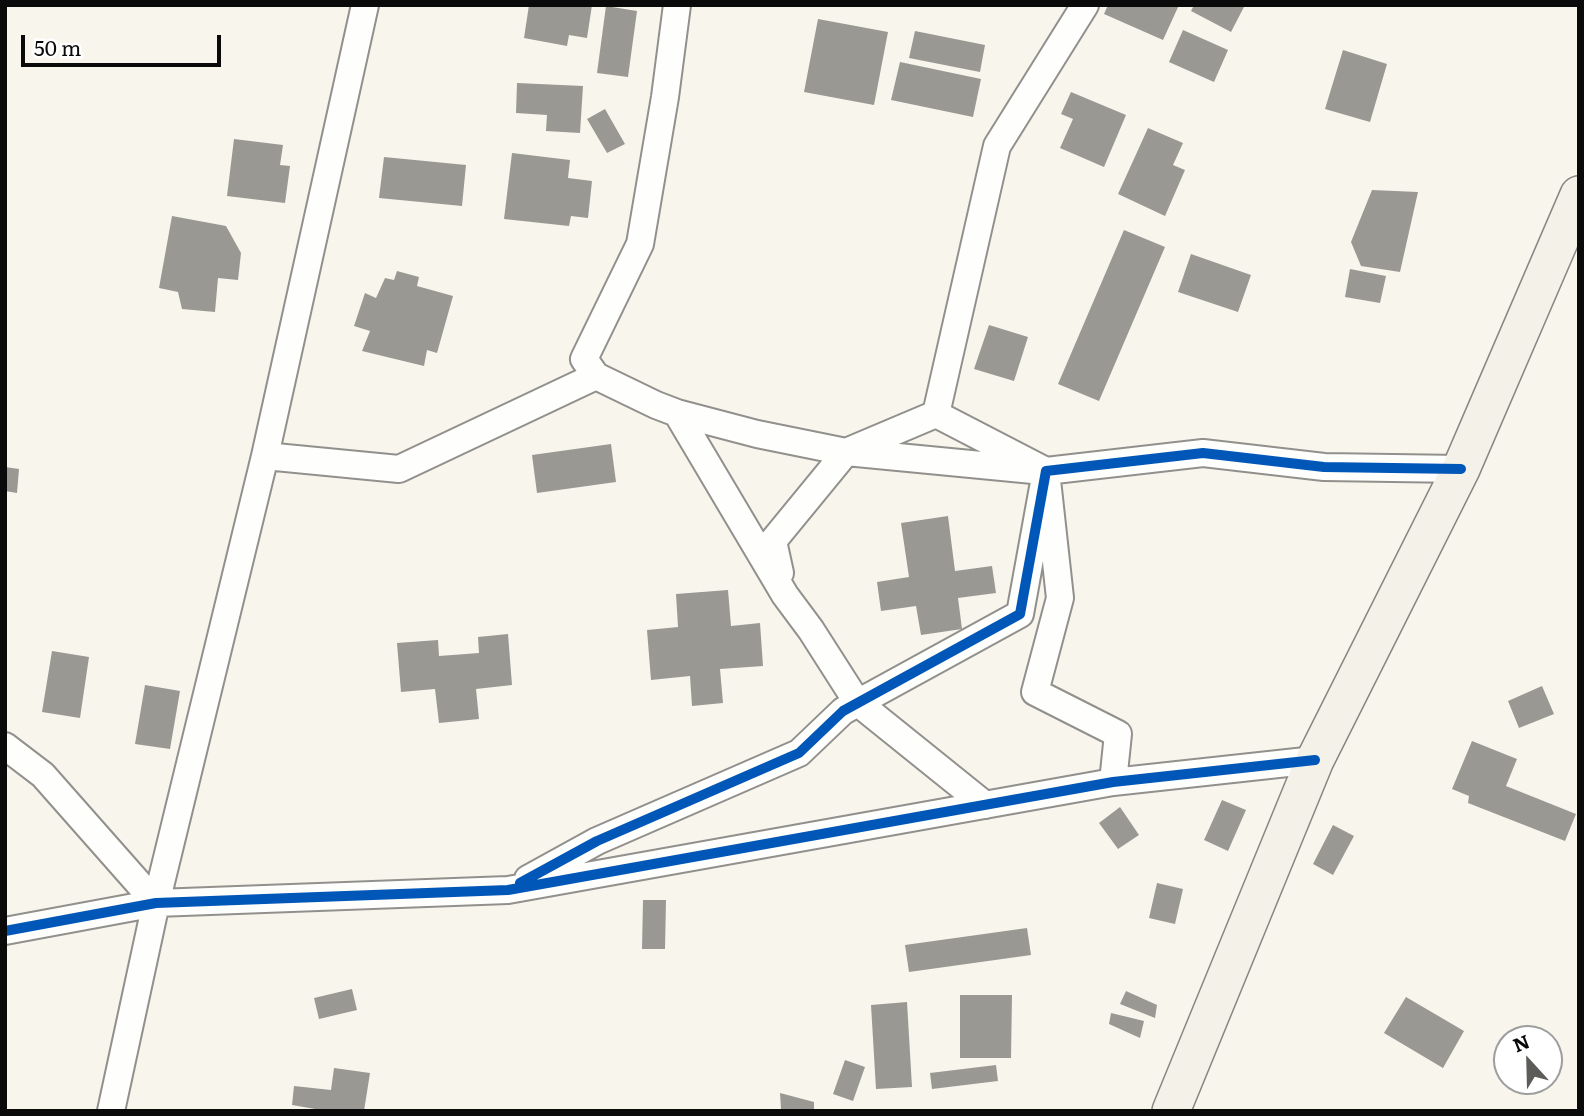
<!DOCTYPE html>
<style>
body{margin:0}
#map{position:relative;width:1584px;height:1116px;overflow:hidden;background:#f8f5ed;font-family:Literata,serif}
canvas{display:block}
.frame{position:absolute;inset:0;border:7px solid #0a0a0a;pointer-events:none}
.north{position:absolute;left:1493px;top:1025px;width:70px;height:70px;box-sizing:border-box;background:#fff;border:2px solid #9d9d9d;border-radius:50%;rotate:338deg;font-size:19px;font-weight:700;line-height:28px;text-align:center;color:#0a0a0a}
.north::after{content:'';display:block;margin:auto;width:24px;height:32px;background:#5d5c59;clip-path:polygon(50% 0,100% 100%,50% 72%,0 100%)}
.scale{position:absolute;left:21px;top:35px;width:200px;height:32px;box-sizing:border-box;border:4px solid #0a0a0a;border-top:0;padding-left:9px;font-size:21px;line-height:24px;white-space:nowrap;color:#0a0a0a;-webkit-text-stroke:5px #fff;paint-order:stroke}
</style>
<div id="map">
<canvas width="1584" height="1116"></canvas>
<div class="frame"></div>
<div class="north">N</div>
<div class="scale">50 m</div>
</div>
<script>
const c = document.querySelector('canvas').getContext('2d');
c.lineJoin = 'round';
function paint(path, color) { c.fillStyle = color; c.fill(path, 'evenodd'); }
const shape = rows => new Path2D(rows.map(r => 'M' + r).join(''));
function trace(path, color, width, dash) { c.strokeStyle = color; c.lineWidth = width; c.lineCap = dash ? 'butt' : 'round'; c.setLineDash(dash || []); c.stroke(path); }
paint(shape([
 [529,5,592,5,587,38,569,35,567,46,524,38],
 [1108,5,1179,5,1163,40,1104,14],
 [1194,5,1245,5,1231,32,1191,11],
 [606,6,637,11,628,77,597,73],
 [818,19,888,32,874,105,804,92],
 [1183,30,1228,50,1214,82,1169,62],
 [915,31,985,45,980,72,909,58],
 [1343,50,1387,64,1370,122,1325,109],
 [900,62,981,79,973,117,891,100],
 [517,83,583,86,580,133,546,131,547,115,516,113],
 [1071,92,1126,115,1104,167,1060,148,1073,119,1061,114],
 [605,109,625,144,607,153,587,119],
 [1148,128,1183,143,1173,165,1185,170,1165,216,1118,194],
 [234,139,283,145,280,165,290,166,285,203,227,196],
 [512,153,570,160,568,178,592,181,588,218,571,216,569,226,504,219],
 [384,157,466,165,462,206,379,198],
 [1372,190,1418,192,1400,272,1361,266,1351,242],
 [172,216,226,226,241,253,238,280,218,278,215,312,182,309,178,292,159,288],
 [1124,230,1165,247,1099,401,1058,384],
 [1191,254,1251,275,1238,312,1178,292],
 [1350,269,1386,276,1380,303,1345,297],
 [397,271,419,277,417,286,453,296,437,353,427,350,424,366,362,351,370,331,354,326,365,293,376,298,385,278,394,280],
 [989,325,1028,337,1014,381,974,369],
 [611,444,616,482,537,493,532,455],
 [5,467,19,469,17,493,5,491],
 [948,516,955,571,992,566,996,593,958,598,962,629,921,635,916,606,881,611,877,582,909,577,901,523],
 [728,590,731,626,760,623,763,666,720,669,723,703,692,706,690,676,651,680,647,630,678,627,676,594],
 [508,634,512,685,476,689,479,719,439,723,435,689,401,692,397,643,438,640,439,656,479,653,478,637],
 [52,651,89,657,80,718,42,712],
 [145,685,180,691,170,749,135,744],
 [1542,686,1554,714,1519,728,1508,701],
 [1472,741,1517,759,1506,786,1576,814,1565,841,1468,803,1469,796,1452,789],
 [1222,800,1246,810,1228,851,1204,840],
 [1120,807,1139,835,1118,849,1099,823],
 [1333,825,1354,836,1333,875,1313,864],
 [1157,883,1183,889,1175,924,1149,918],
 [643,900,666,900,665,949,642,949],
 [1027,928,1031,955,909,972,905,945],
 [352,989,357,1010,319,1019,314,998],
 [1126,991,1157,1005,1155,1018,1120,1004],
 [960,995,1012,995,1011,1058,960,1058],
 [1406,997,1464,1031,1443,1068,1384,1033],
 [907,1002,912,1087,876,1089,871,1005],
 [1111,1013,1144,1021,1140,1038,1109,1024],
 [845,1060,865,1067,853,1101,833,1094],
 [996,1065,998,1081,932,1089,930,1073],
 [334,1068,370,1073,364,1111,327,1111,292,1105,294,1086,331,1090],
 [780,1093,814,1102,814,1111,785,1111,781,1109]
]), '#9a9893');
const street = shape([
 [1085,5,997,146,936,414,1046,471,1060,598,1035,692,1118,734,1113,782],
 [596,376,584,359,640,244,665,97,677,5],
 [677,413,785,595,811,630,857,702,985,805],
 [265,456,399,469,596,376,656,405,677,413,757,434,846,452,1033,470],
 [780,573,773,541,846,452,936,414],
 [5,746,43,775,156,903],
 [528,879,597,841,799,753,843,711,1020,614,1046,471,1203,453,1324,467,1461,469],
 [5,931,156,903,508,890,1113,782,1315,760],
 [111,1111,156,903,265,456,365,5]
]);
const secondary = shape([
 [1171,1111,1315,760,1461,469,1579,195]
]);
trace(street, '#91908c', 30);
trace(secondary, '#888683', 40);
trace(street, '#fefefc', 26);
trace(secondary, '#f3f1e8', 37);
trace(shape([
 [520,883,597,841,799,753,843,711,1020,614,1046,471,1203,453,1324,467,1461,469],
 [5,931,156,903,508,890,1113,782,1315,760]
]), '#0057b8', 10);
</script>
